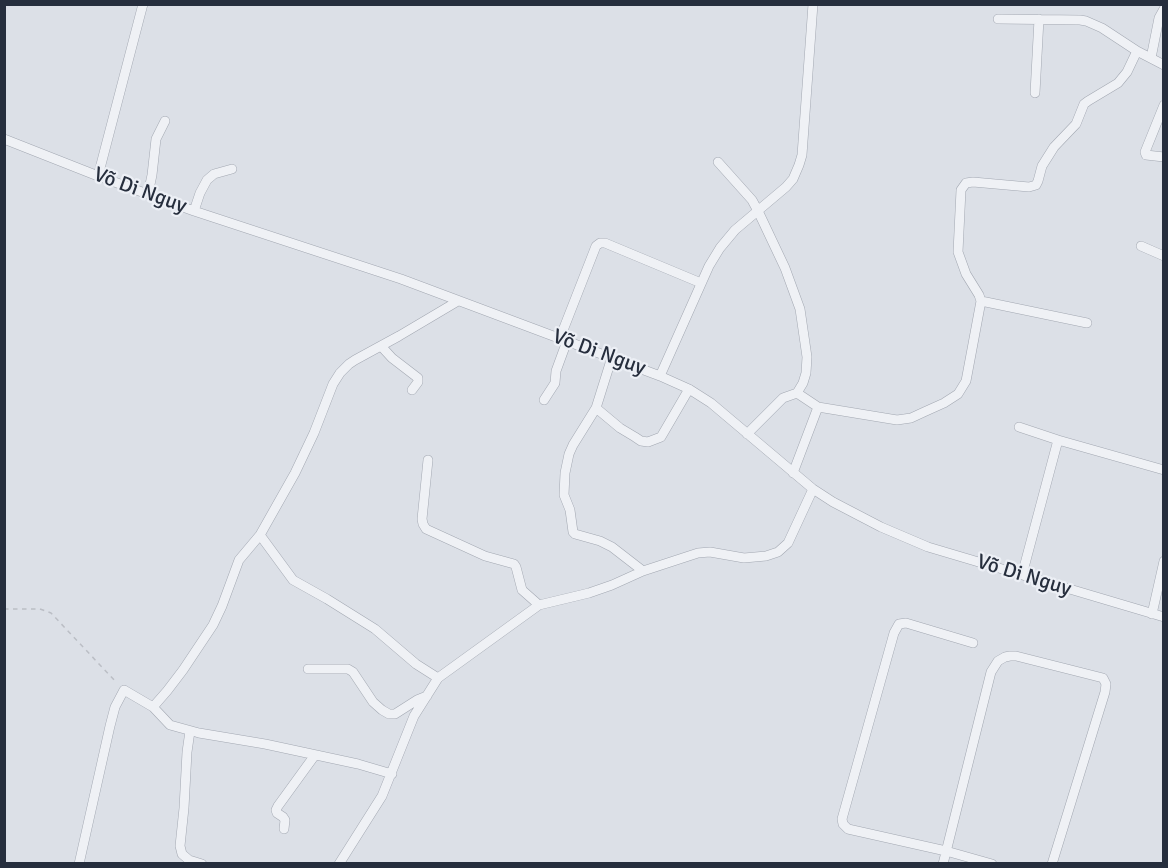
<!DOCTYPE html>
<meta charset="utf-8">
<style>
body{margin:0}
#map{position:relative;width:1168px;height:868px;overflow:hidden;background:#dce0e7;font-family:Signika,sans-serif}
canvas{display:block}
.frame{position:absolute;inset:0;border:6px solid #262e3d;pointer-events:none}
</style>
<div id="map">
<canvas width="1168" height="868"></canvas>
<div class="frame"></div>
</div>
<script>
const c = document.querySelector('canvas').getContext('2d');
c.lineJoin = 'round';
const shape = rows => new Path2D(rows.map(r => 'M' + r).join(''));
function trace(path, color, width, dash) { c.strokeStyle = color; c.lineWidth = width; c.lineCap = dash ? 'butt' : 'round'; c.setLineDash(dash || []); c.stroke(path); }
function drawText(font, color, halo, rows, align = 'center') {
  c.font = font + ' Signika,sans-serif'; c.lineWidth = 4.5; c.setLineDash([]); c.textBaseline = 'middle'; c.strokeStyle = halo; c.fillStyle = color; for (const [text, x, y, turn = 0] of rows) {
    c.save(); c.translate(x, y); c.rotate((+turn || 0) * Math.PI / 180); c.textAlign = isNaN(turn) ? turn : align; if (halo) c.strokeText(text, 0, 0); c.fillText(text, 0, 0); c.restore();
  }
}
const street = shape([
 [998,19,1080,20,1086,21,1102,28,1137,51,1164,65],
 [1151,58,1159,18,1164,9],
 [1035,93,1039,19],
 [1164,105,1145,152,1146,155,1164,157],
 [4,139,98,176,194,211,401,279,660,376,689,389,711,403,813,489,833,502,881,527,928,547,1164,617],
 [718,162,752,200,758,211,785,268,800,309,807,357,806,373,803,383,797,393,783,398,747,434],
 [98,176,143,4],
 [148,194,152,175,156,139,165,121],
 [194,211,200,193,207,180,214,174,232,169],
 [1141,246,1164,256],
 [981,301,1087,323],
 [560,338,596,246,600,243,605,243,701,283],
 [381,346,392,358,418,378,418,382,412,390],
 [612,357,596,408,573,445,569,454,565,473,564,495,570,510,573,532,575,534,600,541,612,547,643,571],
 [660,376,709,266,720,248,735,230,786,187,793,179,799,165,802,155,813,4],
 [797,393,818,407,897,420,911,418,924,412,944,403,958,394,966,381,981,301,979,295,966,274,958,252,961,190,966,183,973,182,1029,187,1036,185,1038,181,1042,166,1054,147,1076,124,1084,104,1088,101,1118,83,1127,72,1137,51],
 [544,400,555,383,556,371,567,341],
 [596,408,620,428,635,437,641,441,648,442,661,437,689,389],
 [1019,427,1058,440,1164,470],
 [428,460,422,519,423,524,426,529,485,556,514,564,516,567,522,590,539,605],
 [793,473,818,407],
 [260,535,293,580,327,599,375,629,416,664,438,678],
 [1022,575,1058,440],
 [1152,614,1164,561],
 [973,643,906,623,899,624,894,633,842,819,843,824,848,829,946,851,992,864],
 [308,669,348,669,353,672,373,702,382,710,389,714,395,714,417,700,427,696],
 [153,707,167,691,183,670,213,625,222,606,239,560,260,535,295,473,314,433,333,384,340,373,349,364,355,360,399,336,458,301],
 [190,731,187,752,184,808,180,846,182,854,189,860,202,864],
 [284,829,285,820,283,817,277,813,276,810,278,806,315,755],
 [79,864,110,726,115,707,124,690,153,707,170,725,199,733,265,744,358,764,392,774],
 [339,864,382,796,414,716,438,678,539,605,589,593,612,585,643,571,698,553,710,552,744,558,766,556,778,552,788,543,813,489],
 [943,864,991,672,998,661,1005,657,1010,656,1016,656,1103,678,1106,684,1105,692,1052,864]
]);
trace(street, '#a2a7b1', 10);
trace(shape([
 [4,609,40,609,51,613,117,683]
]), '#bbbec5', 1.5, [4.5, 4.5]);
trace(street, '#eff1f5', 9);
drawText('21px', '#262e3d', '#eceff5', [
 ["Võ Di Nguy",140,191,20],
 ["Võ Di Nguy",599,353,20],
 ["Võ Di Nguy",1024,576,17]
]);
</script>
